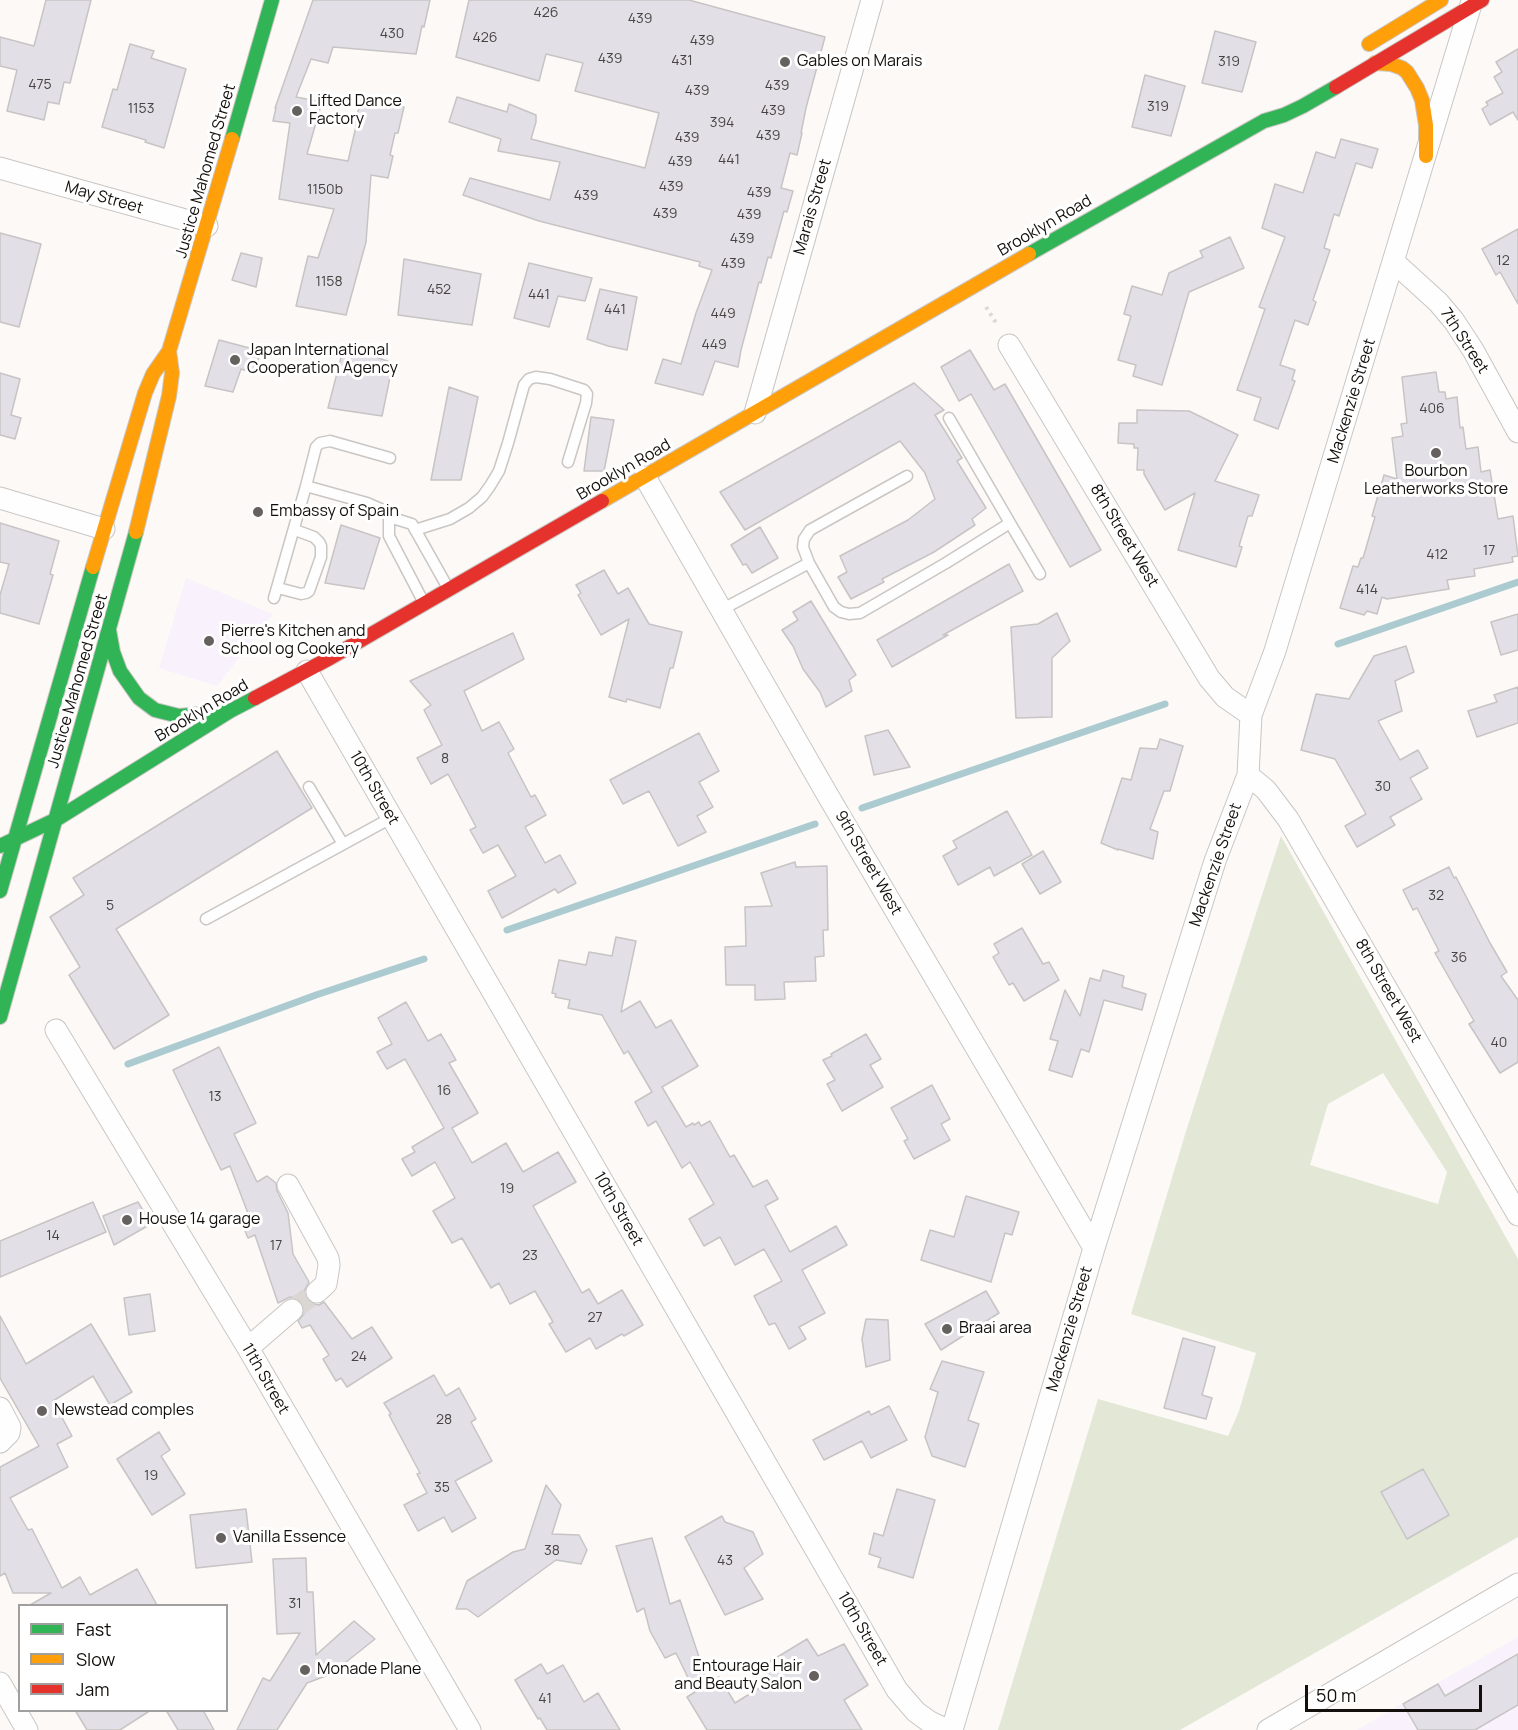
<!DOCTYPE html>
<style>
body{margin:0}
#map{position:relative;width:1518px;height:1730px;overflow:hidden;background:#fcf9f6;font-family:Manrope,sans-serif}
canvas{display:block}
.legend{position:absolute;left:18px;top:1604px;width:210px;height:108px;box-sizing:border-box;background:#fff;border:2px solid #a19f9e;margin:0;padding:8px 10px;list-style:none;font-size:18px;color:#130f0c}
.legend li{display:flex;align-items:center;gap:12px;height:30px}
.legend b{width:30px;border:2px solid #a19f9e}
.scale{position:absolute;left:1305px;top:1685px;width:177px;height:27px;box-sizing:border-box;border:3px solid #130f0c;border-top:0;padding-left:8px;font-size:18px;line-height:21px;white-space:nowrap;color:#130f0c;-webkit-text-stroke:4px #fff;paint-order:stroke}
</style>
<div id="map">
<canvas width="1518" height="1730"></canvas>
<ul class="legend">
<li><b style="height:8px;background:#30b455"></b>Fast</li>
<li><b style="height:8px;background:#ff9f0a"></b>Slow</li>
<li><b style="height:8px;background:#e5322d"></b>Jam</li>
</ul>
<div class="scale">50 m</div>
</div>
<script>
const c = document.querySelector('canvas').getContext('2d');
c.lineJoin = 'round';
function paint(path, color) { c.fillStyle = color; c.fill(path, 'evenodd'); }
const shape = rows => new Path2D(rows.map(r => 'M' + r).join(''));
function trace(path, color, width, dash) { c.strokeStyle = color; c.lineWidth = width; c.lineCap = dash ? 'butt' : 'round'; c.setLineDash(dash || []); c.stroke(path); }
function drawText(font, color, halo, rows, align = 'center') {
  c.font = font + ' Manrope,sans-serif'; c.lineWidth = 6; c.setLineDash([]); c.textBaseline = 'middle'; c.strokeStyle = halo; c.fillStyle = color; for (const [text, x, y, turn = 0] of rows) {
    c.save(); c.translate(x, y); c.rotate((+turn || 0) * Math.PI / 180); c.textAlign = isNaN(turn) ? turn : align; if (halo) c.strokeText(text, 0, 0); c.fillText(text, 0, 0); c.restore();
  }
}
paint(shape([
 [186,578,273,614,217,686,159,668],
 [1518,1637,1518,1730,1357,1730,1439,1682]
]), '#f9f1fb');
paint(shape([
 [1281,836,1518,1259,1518,1537,1180,1730,998,1730,1098,1399,1228,1436,1239,1411,1256,1353,1131,1314,1187,1128],
 [1383,1073,1447,1172,1438,1204,1310,1165,1328,1104]
]), '#e2e7d6');
trace(shape([
 [1338,644,1518,582],
 [862,808,1165,704],
 [507,930,815,824],
 [128,1064,316,995,424,959]
]), '#abcbd0', 7);
const building = shape([
 [46,0,91,0,70,83,64,82,59,104,48,102,44,120,7,111,17,70,0,66,0,37,34,46,46,0],
 [313,0,430,0,424,27,422,26,416,54,333,47,328,63,311,59,296,97,322,102,307,154,348,161,357,122,355,122,362,97,404,107,398,133,395,133,390,155,393,156,388,178,371,175,366,242,346,315,296,306,308,256,318,258,334,209,279,199,290,123,273,121,276,108,275,108,313,0],
 [469,0,689,0,825,37,806,108,801,133,802,133,797,155,790,153,781,188,793,191,787,212,784,211,771,258,768,257,761,283,759,282,741,350,738,367,715,361,703,395,655,383,663,359,681,364,696,313,712,270,699,266,700,262,539,221,463,195,470,178,550,200,560,162,498,151,501,139,449,122,457,97,507,112,509,104,536,115,536,122,531,139,645,168,659,113,575,91,583,63,546,54,539,81,456,57,469,0],
 [1215,31,1256,42,1242,92,1202,83,1215,31],
 [130,44,154,51,151,58,186,69,164,148,145,142,146,140,102,127,113,89,117,90,130,44],
 [1518,49,1518,120,1513,112,1490,125,1482,109,1488,105,1486,102,1503,93,1494,77,1502,72,1496,62,1518,49],
 [1145,75,1185,86,1171,136,1132,127,1145,75],
 [1341,139,1378,149,1372,168,1356,163,1339,216,1334,214,1324,248,1330,250,1313,300,1316,302,1308,325,1295,320,1280,365,1295,370,1292,380,1295,381,1278,429,1254,420,1261,398,1237,390,1265,309,1259,307,1285,237,1262,228,1275,184,1303,193,1316,152,1335,158,1341,139],
 [1518,229,1518,304,1500,272,1496,275,1482,249,1518,229],
 [0,233,41,244,19,327,0,322,0,233],
 [1230,237,1244,268,1189,292,1162,385,1133,376,1136,365,1118,360,1131,316,1124,314,1132,286,1162,295,1169,273,1203,257,1200,251,1230,237],
 [241,253,262,258,256,287,232,280,241,253],
 [404,259,481,274,472,325,398,315,404,259],
 [529,263,592,278,585,301,558,296,549,327,514,318,529,263],
 [600,289,637,297,627,350,608,346,587,339,600,289],
 [219,340,261,351,254,373,241,369,233,392,205,386,219,340],
 [344,346,393,363,382,416,328,408,344,346],
 [970,350,994,390,1005,384,1101,550,1070,567,971,394,959,401,941,367,970,350],
 [1436,372,1439,392,1445,392,1446,399,1457,397,1460,428,1463,427,1466,449,1478,447,1481,472,1490,470,1498,519,1513,516,1518,556,1512,557,1513,562,1474,569,1475,576,1447,580,1449,589,1387,599,1382,597,1377,614,1367,611,1364,615,1340,608,1353,566,1358,567,1361,558,1363,558,1375,517,1372,516,1384,475,1397,479,1392,438,1403,436,1401,424,1407,423,1402,377,1436,372],
 [0,373,20,379,11,415,21,418,15,439,0,435,0,373],
 [914,383,944,410,935,415,962,458,957,461,986,508,972,519,975,525,934,552,882,579,884,582,851,599,838,577,847,572,840,556,908,520,935,499,925,473,900,441,745,530,720,492,914,383],
 [449,387,478,397,461,480,431,480,449,387],
 [1137,410,1189,411,1238,435,1215,481,1259,495,1252,516,1248,516,1239,546,1242,547,1236,567,1178,550,1195,493,1165,510,1144,474,1144,470,1137,470,1138,448,1134,448,1134,444,1118,443,1119,423,1137,423,1137,410],
 [591,417,614,420,604,471,584,471,591,417],
 [0,523,59,541,50,574,53,575,39,624,0,613,0,595,9,564,0,562,0,523],
 [341,525,380,538,364,589,325,583,341,525],
 [760,527,778,558,752,573,746,564,743,565,731,545,760,527],
 [1009,564,1023,591,943,635,948,635,892,667,877,640,1009,564],
 [604,570,618,594,628,588,649,624,682,632,673,668,670,668,660,708,627,699,626,702,609,697,629,619,601,635,578,595,581,593,576,585,604,570],
 [811,601,856,675,849,680,852,691,826,707,820,692,803,669,793,646,782,630,798,620,793,612,811,601],
 [1057,613,1070,641,1052,658,1052,717,1016,718,1011,627,1038,624,1057,613],
 [1518,614,1518,650,1501,655,1491,622,1518,614],
 [513,633,524,659,464,691,482,731,499,722,514,749,508,753,531,797,535,795,546,815,525,827,545,863,560,855,576,883,558,893,555,889,502,918,488,891,516,876,498,845,483,853,470,830,476,827,448,774,431,784,417,758,442,745,424,710,431,705,410,681,513,633],
 [1406,646,1414,672,1395,681,1402,711,1378,721,1400,760,1418,750,1428,768,1410,778,1422,799,1390,817,1395,825,1357,847,1345,826,1366,814,1335,759,1301,750,1316,694,1349,699,1374,656,1406,646],
 [1518,687,1518,723,1477,737,1468,711,1497,702,1494,695,1518,687],
 [888,730,910,767,874,775,865,736,888,730],
 [699,733,719,771,699,782,713,807,697,816,706,832,678,846,649,791,623,804,610,780,699,733],
 [1160,739,1183,746,1170,791,1164,791,1150,829,1158,832,1153,859,1118,849,1118,850,1101,843,1122,778,1131,780,1140,748,1157,749,1160,739],
 [277,751,312,808,116,929,169,1015,114,1049,69,975,80,967,50,917,84,895,73,878,277,751],
 [1007,811,1032,855,994,876,990,867,958,885,943,856,957,848,953,841,1007,811],
 [1043,851,1061,882,1040,894,1022,864,1043,851],
 [795,862,796,867,827,866,828,930,823,930,824,956,815,957,816,981,784,982,785,999,755,1000,755,985,726,985,725,947,746,946,745,907,772,906,761,873,795,862],
 [1449,867,1454,878,1456,877,1490,943,1507,972,1501,976,1518,1000,1518,1062,1500,1073,1469,1024,1474,1021,1435,953,1439,951,1417,908,1413,910,1403,890,1449,867],
 [1022,928,1043,964,1049,962,1059,980,1024,1001,1013,983,1009,985,993,957,999,953,994,944,1022,928],
 [616,937,636,941,621,1012,640,1001,656,1028,671,1020,698,1066,662,1087,686,1127,693,1123,694,1125,699,1122,701,1126,710,1121,730,1157,734,1155,753,1187,767,1180,778,1199,765,1206,790,1252,836,1226,847,1245,802,1270,825,1313,799,1327,806,1339,789,1349,775,1323,769,1325,754,1296,782,1281,764,1249,735,1265,720,1237,704,1246,689,1219,714,1204,690,1162,682,1168,656,1121,648,1126,635,1102,652,1092,628,1051,624,1054,602,1015,568,1008,570,1000,555,997,556,994,552,993,559,960,586,965,589,952,612,956,616,937],
 [1103,970,1124,976,1122,987,1146,994,1142,1010,1104,1000,1089,1052,1081,1049,1072,1077,1049,1070,1058,1041,1050,1039,1065,990,1080,1016,1090,978,1100,981,1103,970],
 [406,1002,428,1041,441,1034,456,1060,449,1063,478,1113,452,1128,472,1163,506,1143,523,1172,558,1152,576,1182,533,1206,582,1293,589,1289,598,1304,622,1290,643,1325,624,1336,622,1334,596,1349,590,1338,566,1352,549,1324,553,1322,535,1291,510,1304,499,1283,491,1288,462,1238,452,1243,433,1211,455,1198,435,1162,412,1176,402,1159,415,1152,412,1147,444,1128,405,1059,387,1069,377,1052,392,1044,378,1018,406,1002],
 [866,1034,881,1059,870,1065,883,1087,842,1111,827,1084,835,1080,823,1060,832,1056,831,1054,866,1034],
 [219,1047,256,1123,234,1134,257,1182,267,1176,276,1183,277,1191,288,1213,293,1254,309,1282,305,1289,304,1294,307,1300,314,1304,319,1305,324,1302,352,1339,372,1327,392,1358,347,1387,341,1378,336,1381,323,1359,329,1355,310,1325,302,1328,298,1321,304,1314,305,1308,302,1302,297,1298,290,1297,278,1303,255,1235,248,1238,241,1221,249,1216,230,1166,221,1170,173,1070,219,1047],
 [932,1085,950,1119,941,1124,950,1140,914,1159,904,1141,908,1139,891,1108,932,1085],
 [966,1196,1019,1212,1012,1235,1005,1233,991,1282,921,1260,930,1230,954,1237,966,1196],
 [93,1202,106,1232,0,1277,0,1241,93,1202],
 [138,1202,151,1224,114,1245,103,1216,138,1202],
 [986,1291,999,1313,941,1350,925,1324,986,1291],
 [150,1294,155,1331,129,1335,124,1298,150,1294],
 [0,1316,26,1364,91,1324,132,1392,110,1405,93,1376,53,1401,72,1436,57,1444,68,1467,10,1498,28,1530,32,1529,62,1588,80,1577,90,1595,137,1569,157,1605,30,1605,51,1593,13,1593,5,1573,0,1576,0,1467,39,1446,0,1378,0,1316],
 [866,1319,888,1320,890,1360,866,1367,862,1339,866,1319],
 [1183,1338,1215,1347,1202,1395,1212,1398,1206,1419,1164,1408,1183,1338],
 [942,1361,984,1372,968,1420,979,1424,965,1467,932,1456,925,1437,938,1392,930,1389,942,1361],
 [434,1375,446,1396,459,1388,476,1419,471,1422,492,1461,455,1481,476,1518,452,1532,444,1517,418,1531,404,1505,427,1493,417,1474,420,1473,389,1415,391,1414,384,1403,434,1375],
 [889,1406,907,1440,871,1458,862,1441,824,1460,813,1440,869,1411,871,1415,889,1406],
 [159,1432,170,1450,161,1456,185,1494,152,1515,117,1459,159,1432],
 [1423,1469,1449,1515,1407,1539,1381,1492,1423,1469],
 [546,1485,561,1505,552,1534,579,1535,587,1550,581,1564,556,1560,478,1617,467,1609,456,1609,467,1581,513,1552,525,1549,546,1485],
 [897,1489,935,1500,913,1578,878,1567,881,1558,869,1554,874,1533,883,1536,897,1489],
 [246,1509,252,1562,196,1568,190,1515,246,1509],
 [722,1516,725,1522,753,1532,763,1554,744,1568,763,1599,725,1615,685,1537,722,1516],
 [652,1538,670,1604,680,1600,708,1684,719,1677,735,1703,769,1682,761,1667,807,1639,818,1656,844,1644,868,1685,844,1700,862,1730,707,1730,687,1697,695,1692,676,1653,665,1658,650,1631,644,1608,637,1612,616,1546,652,1538],
 [306,1558,307,1592,313,1592,316,1655,354,1621,375,1639,331,1674,307,1683,277,1730,237,1730,263,1678,270,1681,300,1633,277,1634,273,1559,306,1558],
 [1518,1654,1518,1705,1475,1730,1418,1730,1403,1704,1438,1684,1445,1696,1518,1654],
 [541,1664,547,1674,563,1665,584,1702,598,1693,620,1730,547,1730,540,1718,538,1719,515,1680,541,1664],
 [75,1710,151,1710,120,1730,87,1730,75,1710],
 [166,1710,203,1710,214,1730,178,1730,166,1710]
]);
paint(building, '#e2e0e6');
trace(building, '#c6c4c4', 1.5);
trace(shape([
 [292,1310,317,1292]
]), '#d9d6d3', 21, [21, 10]);
const lane = shape([
 [390,458,330,441,320,443,316,447,306,486,367,503,383,510,389,517,412,524,448,588],
 [389,517,389,536,424,603],
 [1010,523,1040,574],
 [415,530,450,519,469,508,482,497,490,486,499,471,508,443,524,385,529,379,536,377,550,379,584,390,587,394,586,403,568,462],
 [809,563,803,547,804,539,810,530,907,476],
 [278,588,301,594,306,593,309,591,321,557,321,546,319,542,314,537,295,530],
 [274,598,306,486],
 [721,610,809,563,834,607,841,612,849,614,860,613,946,563,1010,523,949,418],
 [309,787,343,844],
 [206,919,391,818]
]);
const street = shape([
 [0,168,207,226],
 [1394,262,1438,302,1454,321,1473,350,1518,432],
 [1009,345,1209,678,1225,697,1251,715],
 [755,413,872,0],
 [645,477,827,794,1094,1248],
 [0,498,104,529],
 [307,671,897,1690,916,1712,930,1722,947,1730],
 [1248,775,1266,790,1288,819,1518,1215],
 [56,1030,248,1348,470,1730],
 [288,1185,328,1258,329,1265,326,1284,317,1292],
 [248,1348,292,1310],
 [0,1408,10,1427,9,1433,0,1442],
 [0,1683,27,1730],
 [952,1730,1094,1248,1215,861,1248,775,1251,715,1275,651,1472,1],
 [1268,1730,1518,1584]
]);
const fast = shape([
 [232,139,272,0],
 [1029,254,1264,121,1284,115,1303,106,1336,87],
 [109,630,113,652,120,671,139,698,155,710,179,716,223,712],
 [0,846,57,819,230,711,255,698],
 [0,891,93,567],
 [0,1017,136,532]
]);
const slow = shape([
 [1369,44,1441,0],
 [1375,63,1391,64,1402,68,1407,72,1417,88,1422,100,1426,125,1426,156],
 [602,501,1029,254],
 [136,532,169,396,172,373,169,351],
 [93,567,145,393,153,374,169,351,232,139]
]);
const jam = shape([
 [1336,87,1482,0],
 [255,698,330,658,602,501]
]);
trace(lane, '#c9c6c3', 13);
trace(street, '#c9c6c3', 23);
trace(fast, '#c9c6c3', 16);
trace(slow, '#c9c6c3', 16);
trace(jam, '#c9c6c3', 16);
trace(shape([
 [986,307,998,326]
]), '#dad9d7', 4, [3, 4.5]);
trace(lane, '#fffefe', 10);
trace(street, '#fffefe', 21);
trace(fast, '#30b455', 14);
trace(slow, '#ff9f0a', 14);
trace(jam, '#e5322d', 14);
for (const [x, y, r, color] of [
 [785,62,6,"#65615e"],
 [297,111,6,"#65615e"],
 [235,360,6,"#65615e"],
 [1436,453,6,"#65615e"],
 [258,512,6,"#65615e"],
 [209,641,6,"#65615e"],
 [127,1220,6,"#65615e"],
 [947,1329,6,"#65615e"],
 [42,1411,6,"#65615e"],
 [221,1538,6,"#65615e"],
 [305,1670,6,"#65615e"],
 [814,1676,6,"#65615e"]
]) { const dot = new Path2D(); dot.arc(x, y, r, 0, 2 * Math.PI); c.fillStyle = color; c.fill(dot); trace(dot, '#fff', 2); }
drawText('14px', '#474342', null, [
 ["426",546,13],
 ["439",640,19],
 ["430",392,34],
 ["426",485,38],
 ["439",702,41],
 ["439",610,59],
 ["431",682,61],
 ["319",1229,62],
 ["475",40,85],
 ["439",777,86],
 ["439",697,91],
 ["319",1158,107],
 ["1153",141,109],
 ["439",773,111],
 ["394",722,123],
 ["439",768,136],
 ["439",687,138],
 ["441",729,160],
 ["439",680,162],
 ["439",671,187],
 ["1150b",325,190],
 ["439",759,193],
 ["439",586,196],
 ["439",665,214],
 ["439",749,215],
 ["439",742,239],
 ["12",1503,261],
 ["439",733,264],
 ["1158",329,282],
 ["452",439,290],
 ["441",539,295],
 ["441",615,310],
 ["449",723,314],
 ["449",714,345],
 ["406",1432,409],
 ["17",1489,551],
 ["412",1437,555],
 ["414",1367,590],
 ["8",445,759],
 ["30",1383,787],
 ["32",1436,896],
 ["5",110,906],
 ["36",1459,958],
 ["40",1499,1043],
 ["16",444,1091],
 ["13",215,1097],
 ["19",507,1189],
 ["14",53,1236],
 ["17",276,1246],
 ["23",530,1256],
 ["27",595,1318],
 ["24",359,1357],
 ["28",444,1420],
 ["19",151,1476],
 ["35",442,1488],
 ["38",552,1551],
 ["43",725,1561],
 ["31",295,1604],
 ["41",545,1699]
]);
drawText('16px', '#130f0c', '#fff', [
 ["Gables on Marais",797,62],
 ["Lifted Dance",309,102],
 ["Factory",309,120],
 ["Japan International",247,351],
 ["Cooperation Agency",247,369],
 ["Bourbon",1436,472,"center"],
 ["Leatherworks Store",1436,490,"center"],
 ["Embassy of Spain",270,512],
 ["Pierre's Kitchen and",221,632],
 ["School og Cookery",221,650],
 ["House 14 garage",139,1220],
 ["Braai area",959,1329],
 ["Newstead comples",54,1411],
 ["Vanilla Essence",233,1538],
 ["Entourage Hair",802,1667,"right"],
 ["and Beauty Salon",802,1685,"right"],
 ["Monade Plane",317,1670]
], 'left');
drawText('16px', '#130f0c', '#fff', [
 ["Justice Mahomed Street",206,171,-74],
 ["May Street",104,198,16],
 ["Marais Street",813,207,-74],
 ["Brooklyn Road",1045,226,-30],
 ["7th Street",1464,341,57],
 ["Mackenzie Street",1352,401,-73],
 ["Brooklyn Road",624,470,-30],
 ["8th Street West",1124,536,59],
 ["Justice Mahomed Street",78,681,-74],
 ["Brooklyn Road",202,711,-31],
 ["10th Street",374,788,60],
 ["9th Street West",868,863,60],
 ["Mackenzie Street",1216,865,-71],
 ["8th Street West",1388,991,60],
 ["10th Street",618,1209,60],
 ["Mackenzie Street",1070,1329,-74],
 ["11th Street",265,1379,60],
 ["10th Street",862,1629,60]
]);
</script>
